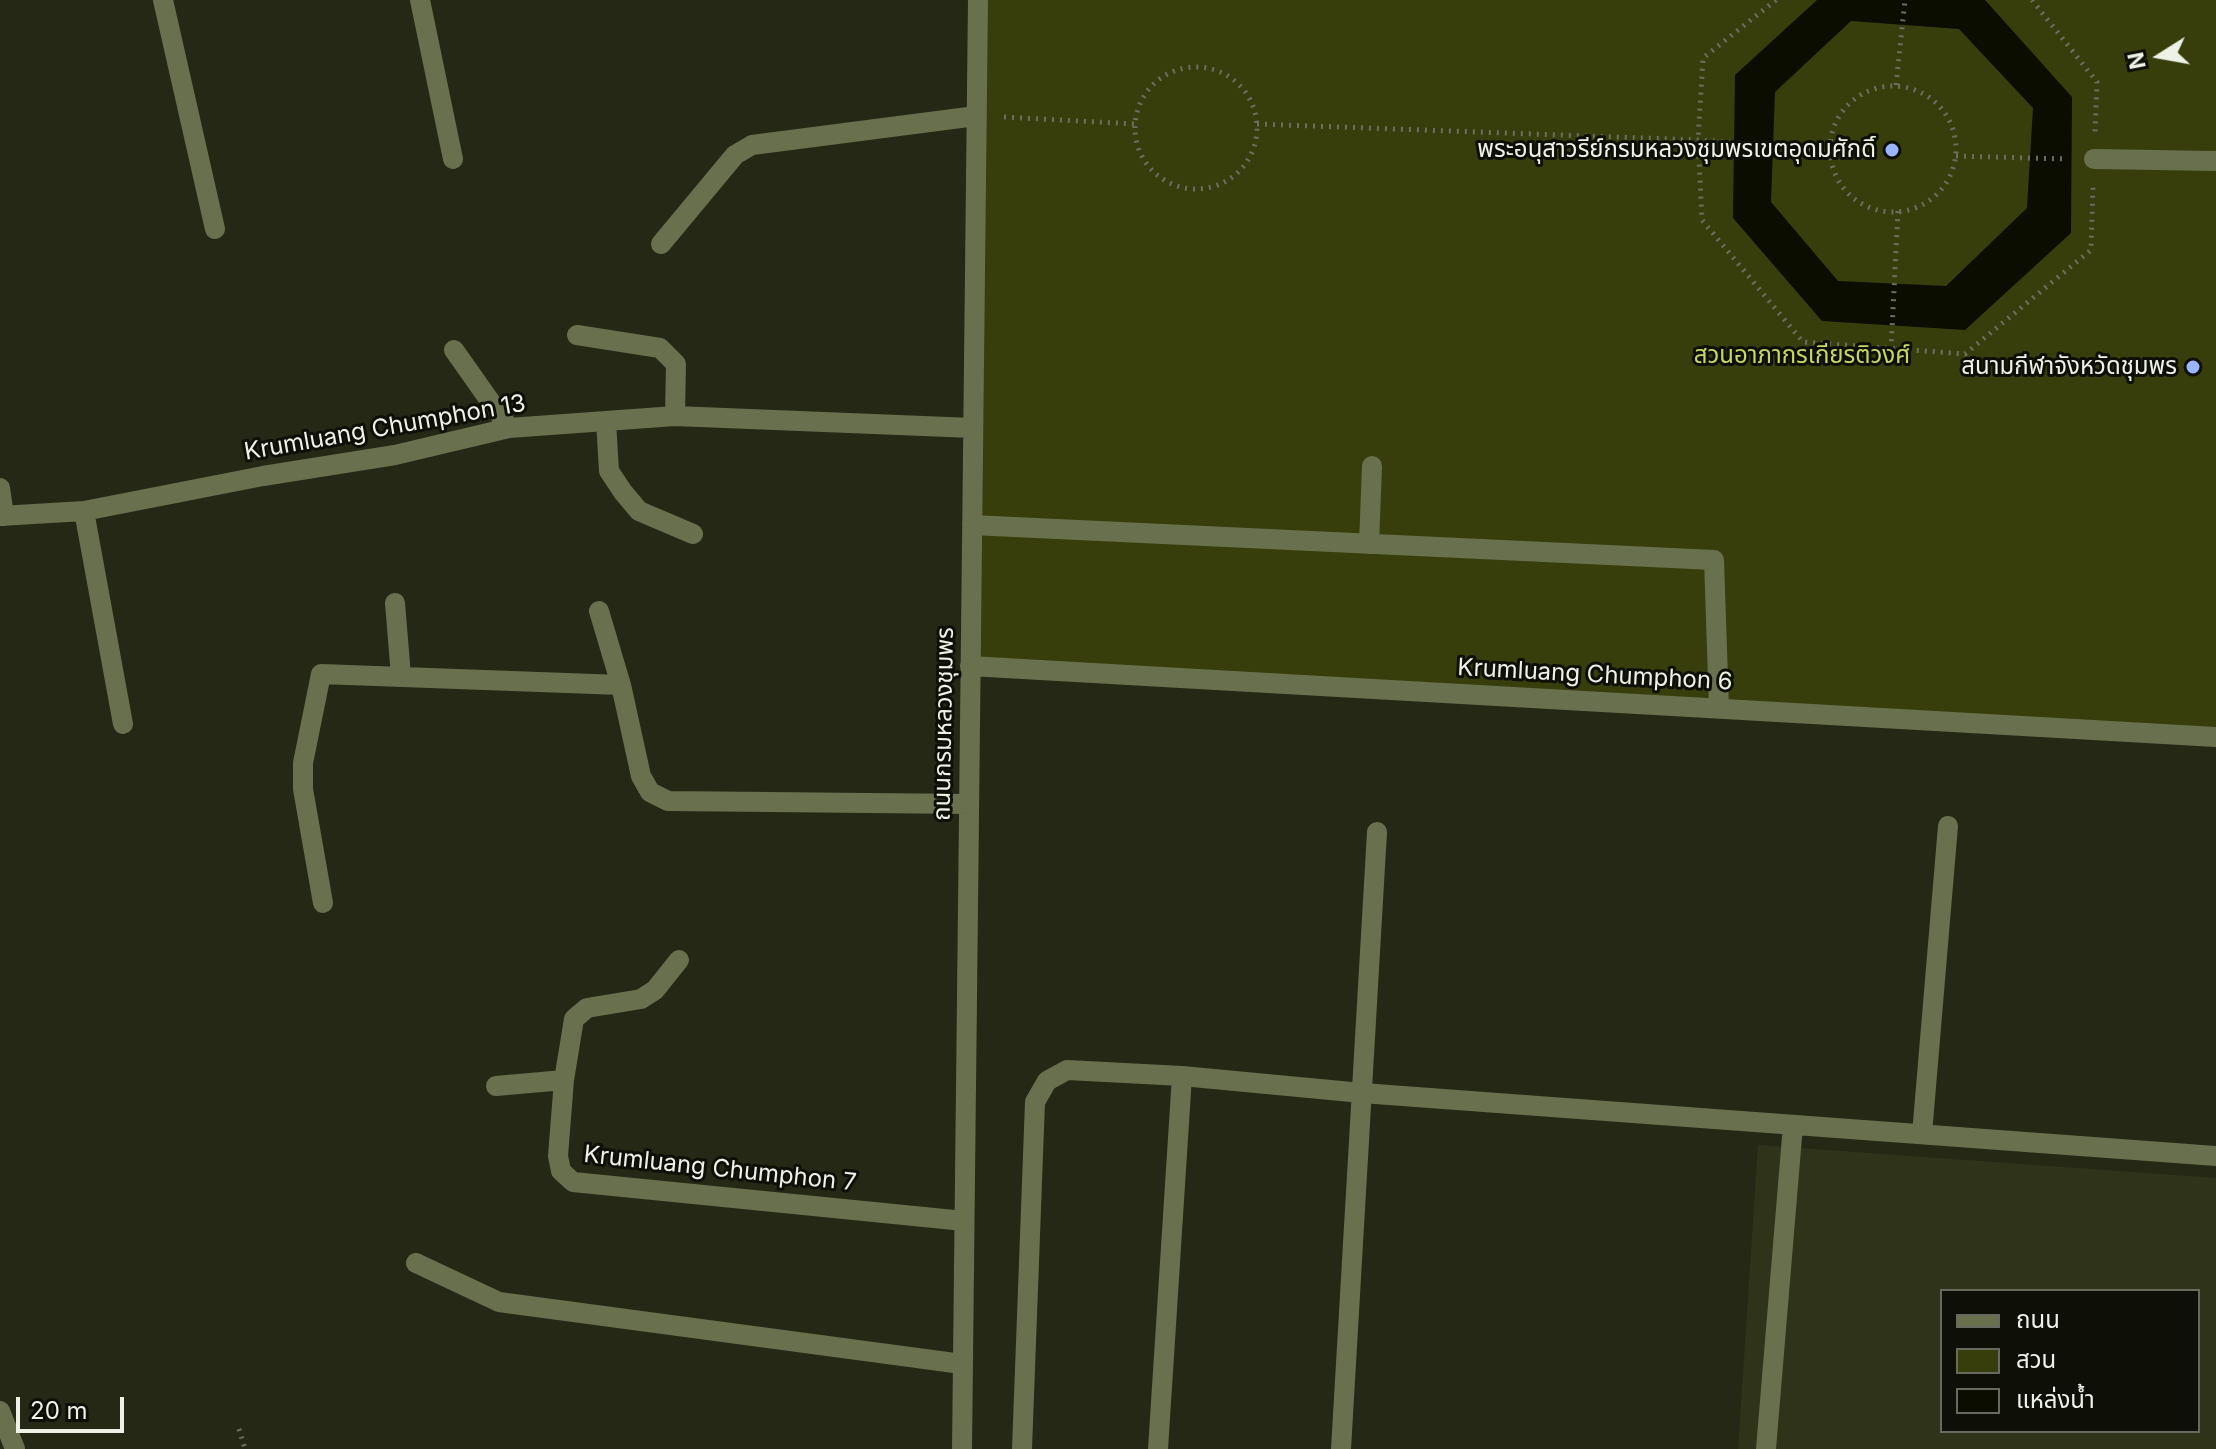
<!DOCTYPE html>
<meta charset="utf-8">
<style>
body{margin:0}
#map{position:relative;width:2216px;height:1449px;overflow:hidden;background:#252815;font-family:Inter,"Noto Sans Thai",sans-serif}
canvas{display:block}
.legend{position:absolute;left:1940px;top:1289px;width:260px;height:144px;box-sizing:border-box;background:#0e1008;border:2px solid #686a60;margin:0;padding:10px 14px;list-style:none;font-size:24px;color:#eef1e5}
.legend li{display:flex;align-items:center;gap:16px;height:40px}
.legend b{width:40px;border:2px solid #686a60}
.north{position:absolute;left:2120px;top:16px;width:80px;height:80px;-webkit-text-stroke:6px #0e1008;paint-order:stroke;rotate:259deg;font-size:22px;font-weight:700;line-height:32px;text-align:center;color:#eef1e5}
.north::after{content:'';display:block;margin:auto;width:28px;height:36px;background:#eef1e5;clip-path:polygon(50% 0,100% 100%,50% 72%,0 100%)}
.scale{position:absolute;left:16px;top:1397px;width:108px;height:36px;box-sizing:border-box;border:4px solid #eef1e5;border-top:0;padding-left:10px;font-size:24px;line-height:28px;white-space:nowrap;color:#eef1e5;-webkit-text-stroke:6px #0e1008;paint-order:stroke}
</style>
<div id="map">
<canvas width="2216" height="1449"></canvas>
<ul class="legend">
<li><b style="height:10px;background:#69704e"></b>ถนน</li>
<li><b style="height:22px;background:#373e0c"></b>สวน</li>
<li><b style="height:22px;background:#0a0d00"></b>แหล่งน้ำ</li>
</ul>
<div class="north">N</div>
<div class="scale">20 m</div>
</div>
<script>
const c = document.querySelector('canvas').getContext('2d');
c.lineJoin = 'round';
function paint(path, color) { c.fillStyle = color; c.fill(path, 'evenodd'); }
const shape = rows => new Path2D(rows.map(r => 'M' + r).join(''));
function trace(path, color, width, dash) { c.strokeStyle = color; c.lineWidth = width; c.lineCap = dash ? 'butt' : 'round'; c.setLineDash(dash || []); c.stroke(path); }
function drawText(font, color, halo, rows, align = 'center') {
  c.font = font + ' Inter,"Noto Sans Thai",sans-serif'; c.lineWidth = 6; c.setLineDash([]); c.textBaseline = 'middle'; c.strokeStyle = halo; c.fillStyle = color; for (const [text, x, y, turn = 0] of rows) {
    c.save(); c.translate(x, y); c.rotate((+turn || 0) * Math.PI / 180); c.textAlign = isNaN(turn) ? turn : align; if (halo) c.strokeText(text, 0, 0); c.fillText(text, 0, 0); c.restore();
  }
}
paint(shape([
 [1758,1145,2216,1178,2216,1449,1738,1449],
 [1942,1291,2198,1291,2198,1431,1942,1431]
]), '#2e3319');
paint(shape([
 [978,0,2216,0,2216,736,970,666]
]), '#373e0c');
paint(shape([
 [1817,0,1985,0,2072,97,2071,233,1965,330,1822,321,1733,218,1735,75],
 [1851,21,1959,29,2033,108,2027,208,1946,286,1838,281,1771,202,1775,92]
]), '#0a0d00');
trace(shape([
 [1776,0,1703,58,1698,140,1702,220,1803,342,1965,354,2091,250,2093,186],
 [2032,0,2097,82,2095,132],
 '1135 128a61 61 0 1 1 122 0a61 61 0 1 1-122 0Z',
 [1896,85,1905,0],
 '1830 149a63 63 0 1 1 126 0a63 63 0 1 1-126 0Z',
 [1004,117,1135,124],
 [1257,124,1698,140,1830,150],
 [1956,156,2067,159],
 [1891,349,1898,211],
 [239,1429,245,1449]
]), '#6c6f5f', 5, [2, 6]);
trace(shape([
 [163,0,215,229],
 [420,0,453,159],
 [2094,159,2216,161],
 [661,244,735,155,752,145,976,116],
 [577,335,660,348,676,364,675,416],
 [454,350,509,428],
 [606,421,609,471,623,492,639,511,693,534],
 [0,488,4,516],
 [84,511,123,724],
 [0,516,84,511,263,476,395,455,509,428,675,416,973,428],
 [972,525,1714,560,1719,708],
 [1369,544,1372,466],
 [395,603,401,676],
 [599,611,621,685],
 [970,666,2216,737],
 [323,903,303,789,303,763,321,674,621,685,641,776,650,792,668,801,969,804],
 [679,960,655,990,641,999,587,1008,574,1019,564,1080,558,1156,561,1171,573,1182,964,1221],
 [496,1086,564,1080],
 [1922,1134,1948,826],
 [416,1263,499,1302,962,1364],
 [0,1411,15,1449],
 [962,1449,978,0],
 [1022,1449,1035,1102,1047,1081,1067,1070,1182,1076,1362,1093,2216,1156],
 [1158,1449,1182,1076],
 [1341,1449,1377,832],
 [1766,1449,1793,1125]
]), '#69704e', 20);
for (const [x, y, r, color] of [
 [1892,150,8,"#99b5fd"],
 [2193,367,8,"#99b5fd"]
]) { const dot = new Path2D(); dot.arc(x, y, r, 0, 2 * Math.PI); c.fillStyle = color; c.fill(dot); trace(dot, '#0e1008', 3); }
drawText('24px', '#eef1e5', '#0e1008', [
 ["พระอนุสาวรีย์กรมหลวงชุมพรเขตอุดมศักดิ์",1876,150],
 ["สนามกีฬาจังหวัดชุมพร",2177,367]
], 'right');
drawText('24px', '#c5d863', '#0e1008', [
 ["สวนอาภากรเกียรติวงศ์",1802,356]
]);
drawText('24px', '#eef1e5', '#0e1008', [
 ["Krumluang Chumphon 13",385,428,-10],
 ["Krumluang Chumphon 6",1595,675,3],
 ["ถนนกรมหลวงชุมพร",944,724,-89],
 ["Krumluang Chumphon 7",720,1169,6]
]);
</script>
